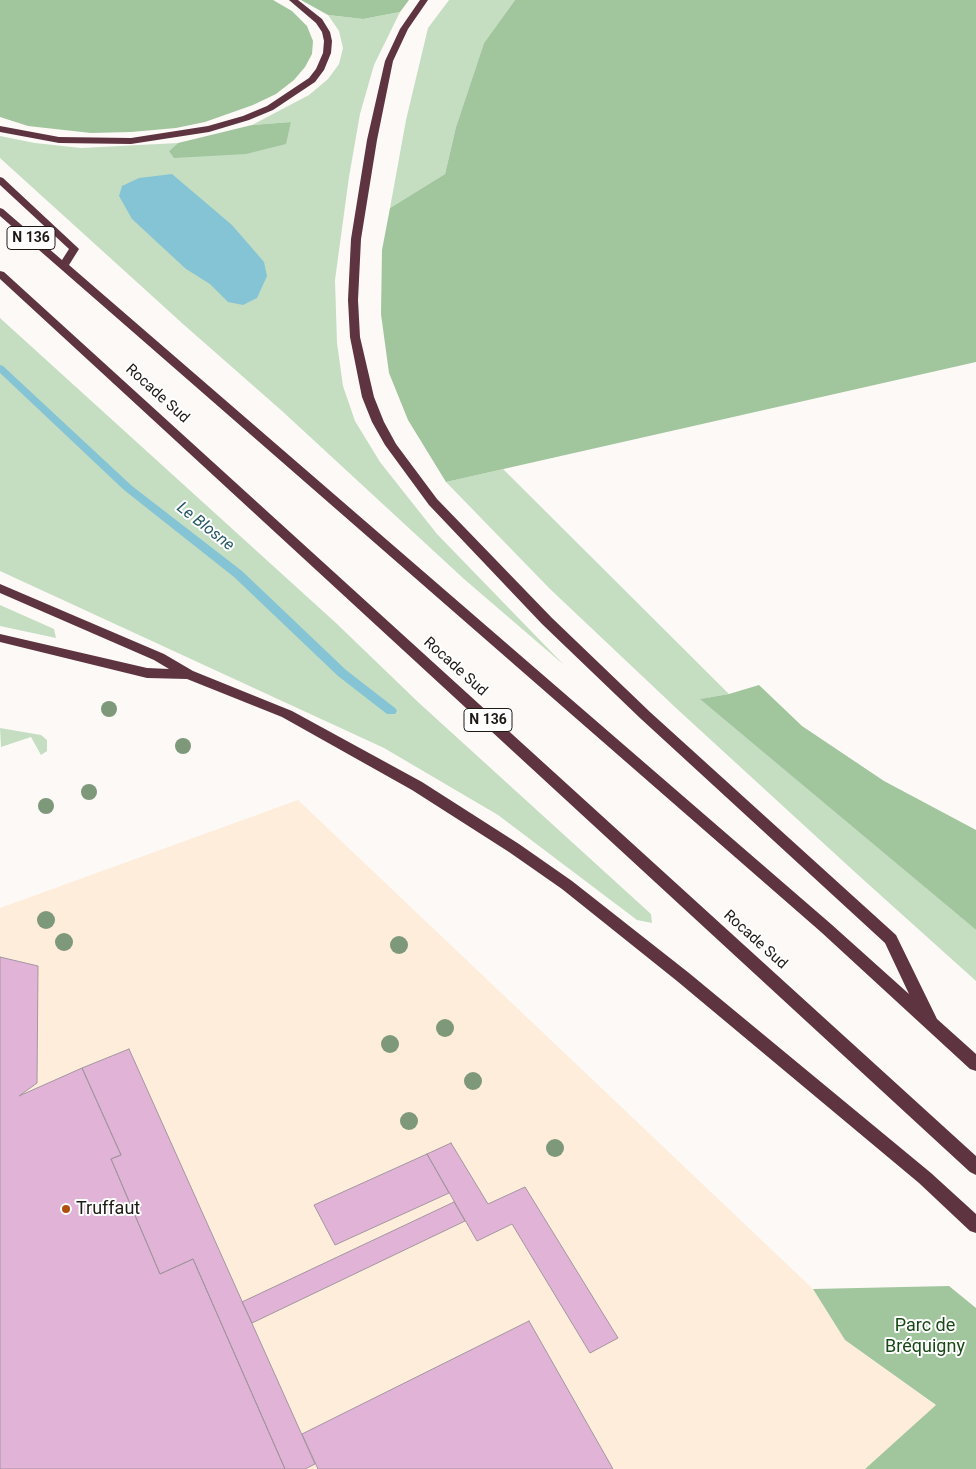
<!DOCTYPE html>
<meta charset="utf-8">
<style>
body{margin:0}
canvas{display:block;background:#fdf9f7}
</style>
<canvas width="976" height="1469"></canvas>
<script>
const c = document.querySelector('canvas').getContext('2d');
c.lineJoin = 'round';
function paint(path, color) { c.fillStyle = color; c.fill(path, 'evenodd'); }
const shape = rows => new Path2D(rows.map(r => 'M' + r).join(''));
function trace(path, color, width, dash) { c.strokeStyle = color; c.lineWidth = width; c.lineCap = dash ? 'butt' : 'round'; c.setLineDash(dash || []); c.stroke(path); }
function drawText(font, color, halo, rows, align = 'center') {
  c.font = font + ' Roboto,sans-serif'; c.lineWidth = 4; c.setLineDash([]); c.textBaseline = 'middle'; c.strokeStyle = halo; c.fillStyle = color; for (const [text, x, y, turn = 0] of rows) {
    c.save(); c.translate(x, y); c.rotate((+turn || 0) * Math.PI / 180); c.textAlign = isNaN(turn) ? turn : align; if (halo) c.strokeText(text, 0, 0); c.fillText(text, 0, 0); c.restore();
  }
}
paint(shape([
 [298,800,813,1289,845,1340,937,1406,865,1469,0,1469,0,908]
]), '#feeddb');
paint(shape([
 [449,0,515,0,484,43,456,127,445,174,390,208,406,120,428,28],
 [400,12,374,65,360,114,349,177,335,280,337,343,343,386,355,421,380,462,437,534,564,665,464,579,282,411,183,324,0,158,0,136,35,143,81,148,178,143,169,151,285,144,291,122,252,125,309,95,328,79,339,64,343,48,339,31,328,15,363,19],
 [0,318,336,623,418,702,651,914,652,923,637,920,498,815,384,748,0,571],
 [503,469,729,694,701,699,976,930,976,981,857,874,676,708,550,589,446,482],
 [0,605,54,629,56,638,0,626],
 [0,728,41,735,47,740,47,751,41,755,31,737,1,747]
]), '#c5dec2');
paint(shape([
 [0,0,273,0,292,11,307,26,313,41,312,54,305,67,294,80,276,94,253,105,205,122,176,128,131,132,91,133,28,126,0,117],
 [301,0,409,0,400,12,363,19,328,15],
 [515,0,976,0,976,362,446,482,408,420,389,373,381,314,382,250,390,208,445,174,456,127,484,43],
 [291,122,286,144,246,154,174,158,169,151,178,143,252,125],
 [759,685,802,726,884,781,976,830,976,930,700,699,729,694],
 [949,1286,976,1308,976,1469,865,1469,936,1405,845,1340,813,1289]
]), '#a1c59d');
paint(shape([
 [172,174,232,225,264,262,267,276,257,298,243,305,228,302,210,284,186,269,132,219,119,196,122,186,139,178]
]), '#85c4d5');
paint(shape([
 [0,365,3,366,132,486,242,571,346,670,395,708,397,711,395,714,387,714,338,676,234,577,124,490,0,373,0,365]
]), '#85c4d5');
const building = shape([
 [0,957,38,966,37,1083,19,1096,82,1068,121,1155,111,1159,160,1274,193,1259,285,1469,0,1469,0,957],
 [129,1049,315,1464,305,1469,285,1469,193,1259,160,1274,111,1159,121,1155,82,1068,129,1049],
 [451,1143,488,1204,525,1187,618,1338,590,1353,512,1224,477,1241,427,1154,451,1143],
 [427,1154,449,1193,335,1245,314,1205,427,1154],
 [454,1202,465,1221,252,1323,242,1302,454,1202],
 [529,1321,613,1469,318,1469,302,1434,529,1321]
]);
paint(building, '#e1b4d7');
trace(building, '#a396a0', 1);
paint(shape([
 [289,0,298,0,322,19,330,32,332,41,331,53,324,70,315,82,273,110,249,120,209,132,131,144,59,143,0,132,0,126,59,137,131,138,208,126,243,116,267,106,309,78,316,69,323,53,324,41,322,32,316,23,289,0],
 [420,0,428,0,408,29,393,61,377,140,361,239,358,300,360,337,374,397,384,422,396,444,437,499,552,618,650,712,896,935,937,1019,976,1054,976,1071,970,1069,821,932,0,216,0,208,3,209,62,260,69,249,0,185,0,177,3,178,77,247,79,249,69,265,831,924,909,994,885,943,640,718,542,624,429,505,385,445,372,422,362,397,350,337,348,300,351,239,367,140,385,61,400,29,420,0],
 [0,271,4,272,976,1156,976,1175,970,1172,0,279,0,271],
 [0,584,164,654,193,671,292,711,422,782,519,844,572,881,689,973,931,1173,976,1214,976,1233,970,1231,919,1183,677,981,562,889,509,852,412,790,282,717,187,679,147,678,0,642,0,634,147,668,169,669,154,660,0,593,0,584]
]), '#5f3441');
c.fillStyle = '#7e987a';
for (const [x, y, r] of [
 [109,709,8],
 [183,746,8],
 [89,792,8],
 [46,806,8],
 [46,920,9],
 [64,942,9],
 [399,945,9],
 [445,1028,9],
 [390,1044,9],
 [473,1081,9],
 [409,1121,9],
 [555,1148,9]
]) { c.beginPath(); c.arc(x, y, r, 0, 2 * Math.PI); c.fill(); }
for (const [x, y, r, color] of [
 [66,1209,5,"#b14f0e"]
]) { const dot = new Path2D(); dot.arc(x, y, r, 0, 2 * Math.PI); c.fillStyle = color; c.fill(dot); trace(dot, '#fff', 2); }
for (const [x, y, w] of [
 [31,238,48],
 [488,720,48]
]) { const box = new Path2D(); box.roundRect(x - w / 2, y - 11.5, w, 23, 4); c.fillStyle = '#fff'; c.fill(box); trace(box, '#1e1915', 1); }
drawText('bold 14px', '#1e1915', null, [
 ["N 136",31,238],
 ["N 136",488,720]
]);
drawText('15px', '#1e1915', '#fff', [
 ["Rocade Sud",157,394,42],
 ["Rocade Sud",455,667,42],
 ["Rocade Sud",755,940,42]
]);
drawText('italic 16px', '#235764', '#fff', [
 ["Le Blosne",205,527,38]
]);
drawText('18px', '#1e1915', '#fff', [
 ["Truffaut",76,1209]
], 'left');
drawText('18px', '#174914', '#fff', [
 ["Parc de",925,1326],
 ["Bréquigny",925,1347]
]);
</script>
